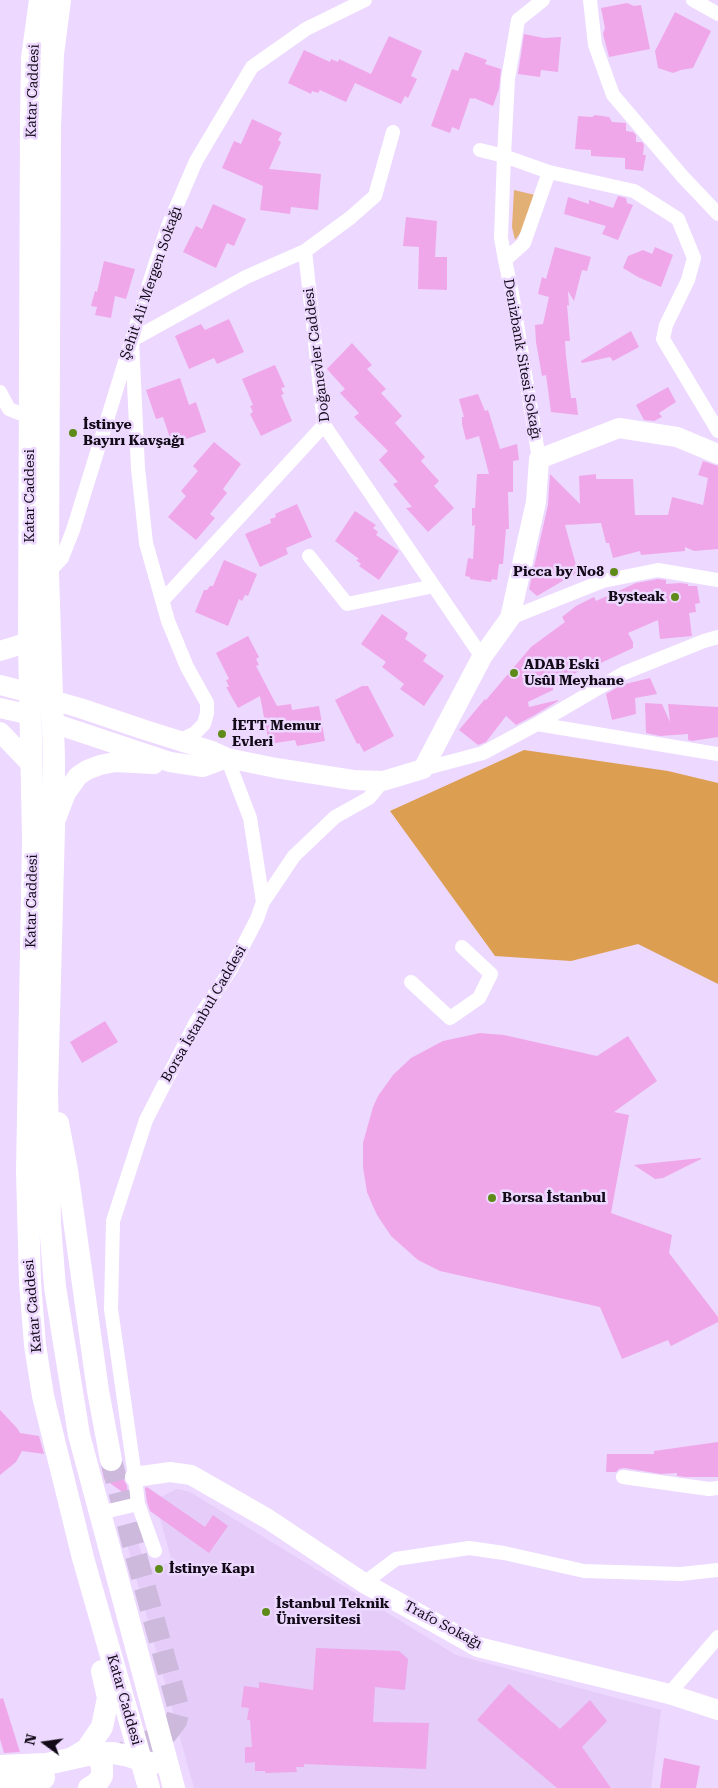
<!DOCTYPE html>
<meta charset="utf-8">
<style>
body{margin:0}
#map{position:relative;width:718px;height:1788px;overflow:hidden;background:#edd8ff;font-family:"Roboto Serif",serif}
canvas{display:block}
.north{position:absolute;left:20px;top:1718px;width:50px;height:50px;-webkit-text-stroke:4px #edd8ff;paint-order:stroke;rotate:284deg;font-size:14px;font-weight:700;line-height:20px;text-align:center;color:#120a17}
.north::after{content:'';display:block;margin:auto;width:18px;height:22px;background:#120a17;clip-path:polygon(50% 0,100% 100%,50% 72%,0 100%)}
</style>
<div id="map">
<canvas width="718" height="1788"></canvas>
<div class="north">N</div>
</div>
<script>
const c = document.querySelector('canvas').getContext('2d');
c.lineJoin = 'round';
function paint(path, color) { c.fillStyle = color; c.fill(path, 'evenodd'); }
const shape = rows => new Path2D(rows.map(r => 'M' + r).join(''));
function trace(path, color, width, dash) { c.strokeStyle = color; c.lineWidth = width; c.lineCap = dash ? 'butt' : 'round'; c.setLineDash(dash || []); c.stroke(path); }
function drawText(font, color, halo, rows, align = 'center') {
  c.font = font + ' "Roboto Serif",serif'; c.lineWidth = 5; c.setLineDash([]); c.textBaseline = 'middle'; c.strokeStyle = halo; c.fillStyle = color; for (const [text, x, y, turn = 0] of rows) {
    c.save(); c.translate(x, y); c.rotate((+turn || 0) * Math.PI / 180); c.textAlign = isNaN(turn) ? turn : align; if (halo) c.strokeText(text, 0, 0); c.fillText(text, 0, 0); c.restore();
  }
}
paint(shape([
 [177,1489,190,1492,456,1655,661,1710,651,1788,194,1788,126,1541,136,1537,147,1569,172,1562,155,1500]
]), '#e5ccf9');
paint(shape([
 [514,190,535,195,525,227,515,240,512,227]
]), '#e2af75');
paint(shape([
 [524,750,668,771,718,783,718,984,638,944,571,961,495,956,390,811]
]), '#dc9e51');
paint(shape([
 [627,3,634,6,641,5,650,49,609,57,603,34,605,28,601,8],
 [675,12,711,31,693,68,681,70,673,73,658,68,655,51],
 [524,34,544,38,561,37,558,72,541,70,540,77,518,74],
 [389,36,422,51,411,76,417,79,408,98,405,96,401,104,355,83,346,102,320,90,318,93,312,91,311,94,288,83,304,50,330,62,331,59,338,62,339,59,371,74],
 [465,52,487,60,485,64,501,69,499,89,493,106,474,98,473,99,470,98,459,130,452,127,450,133,431,126,452,69,458,71],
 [595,115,609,117,612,122,626,123,626,131,633,132,636,135,636,142,642,142,644,145,643,155,646,155,643,171,625,169,625,158,591,156,591,150,575,149,578,116,592,117],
 [252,119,282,133,278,140,281,142,269,169,321,174,318,210,291,207,290,214,260,210,263,186,222,168,234,141,241,144],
 [618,196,626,198,627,203,633,205,618,240,602,234,606,226,564,214,568,197,589,204,589,200,613,208],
 [213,204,246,219,234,246,227,243,216,268,183,252,196,226,202,229],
 [406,217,437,221,435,257,447,257,447,290,418,289,419,247,403,246],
 [555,247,591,257,587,271,582,270,574,301,568,291,569,306,567,305,570,341,565,341,566,356,571,398,576,398,578,415,551,412,546,375,542,376,536,342,535,325,543,324,549,297,538,294,542,277,546,279],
 [655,247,673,255,661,287,638,277,623,268,628,256,643,250,652,254],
 [104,261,135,269,126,299,115,296,111,318,95,315,97,307,91,306,95,291,97,292],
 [229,319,244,352,217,364,214,358,189,369,175,336,201,324,205,330],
 [631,331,639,347,613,361,610,357,582,363,581,361],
 [352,343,372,365,367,369,386,389,381,393,402,416,395,423,425,457,421,461,439,481,434,486,454,508,428,532,406,508,412,507,393,484,398,482,379,460,388,451,354,417,359,413,340,393,345,389,327,369],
 [275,365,285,387,281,388,284,394,281,395,292,421,261,436,250,414,253,412,250,406,253,405,242,379],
 [180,378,189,405,196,402,206,432,172,444,163,417,156,419,146,390],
 [668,387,676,402,659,413,662,417,654,421,644,420,636,405],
 [478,394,485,411,488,410,490,416,500,449,517,444,519,460,513,461,513,492,508,492,509,529,506,529,503,564,499,564,497,580,492,579,491,582,470,579,470,577,465,576,468,558,473,559,475,525,472,526,472,508,475,508,477,474,489,474,479,436,466,440,462,424,462,417,464,417,459,399],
 [214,442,241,464,223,489,227,493,210,514,215,518,196,540,168,517,186,496,181,491,198,471,193,466],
 [703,461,718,466,718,549,694,551,685,547,685,551,641,555,640,551,613,558,609,543,606,543,601,523,565,525,578,572,537,596,529,589,548,505,550,474,580,504,579,476,596,474,596,479,633,479,635,515,668,515,672,497,703,505,708,478,698,475],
 [297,504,312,537,286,548,288,554,260,567,245,534,271,523,270,519,276,517,275,514],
 [355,511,376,525,373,528,378,532,376,535,399,551,379,580,359,566,361,564,356,560,359,559,335,541],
 [224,560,257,574,248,596,245,595,242,601,239,599,228,626,195,612,204,590,207,590,210,586,213,586],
 [658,579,666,580,666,584,680,583,688,584,688,586,697,586,700,603,695,604,696,612,689,613,692,636,660,639,658,620,628,633,633,642,633,648,590,668,588,664,569,678,553,685,553,690,528,702,529,707,558,700,558,701,533,716,516,725,506,716,486,742,478,745,459,730,485,699,486,700,531,647,565,622,562,617,576,606,594,597,596,601,636,583],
 [382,614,408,633,405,639,427,655,423,661,444,676,424,706,400,689,404,684,382,667,386,662,361,644],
 [248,636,259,657,256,659,259,665,256,666,277,706,291,704,292,710,319,706,325,741,297,746,295,740,269,744,260,696,238,708,226,687,229,687,226,680,229,679,216,653],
 [650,678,657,694,635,698,636,714,612,720,606,694,621,685],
 [362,686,368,686,394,736,364,752,359,743,357,744,335,700],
 [645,703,662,704,670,722,668,704,718,707,718,737,692,741,688,740,688,734,660,736,646,733],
 [105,1021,118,1042,82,1063,70,1042],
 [480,1033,504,1035,597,1056,628,1036,657,1081,614,1112,629,1115,611,1213,672,1235,669,1253,718,1317,718,1322,671,1346,668,1340,622,1359,600,1307,440,1271,418,1260,391,1236,377,1215,372,1204,367,1192,363,1167,363,1143,373,1107,378,1096,393,1075,411,1058,443,1041],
 [701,1158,701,1159,663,1178,655,1179,634,1165],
 [0,1410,17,1428,20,1433,39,1436,44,1454,22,1451,16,1462,0,1475],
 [718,1442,718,1477,685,1477,677,1476,677,1473,661,1474,624,1468,619,1469,616,1472,606,1472,607,1454,654,1454,654,1451],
 [121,1468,125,1471,123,1478,127,1486,128,1496,104,1479,102,1469,107,1472,113,1473],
 [147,1487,205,1527,213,1515,228,1526,209,1553,150,1511,147,1502,145,1488],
 [316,1648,399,1651,408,1659,405,1690,375,1687,373,1722,429,1723,426,1769,304,1764,304,1767,296,1767,297,1772,265,1773,265,1771,255,1771,255,1762,245,1763,245,1747,252,1747,250,1720,247,1720,249,1708,241,1707,244,1686,259,1688,259,1682,313,1690],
 [509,1684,560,1729,590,1700,607,1721,582,1747,611,1788,557,1788,477,1720],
 [3,1698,20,1752,4,1753,0,1739,0,1699],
 [664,1758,700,1766,696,1788,660,1788]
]), '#efa7e9');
trace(shape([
 [111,1460,135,1552,179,1710,176,1721,167,1733,119,1755]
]), '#ccb9dc', 22, [22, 11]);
trace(shape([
 [590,0,595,45,613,95,683,177,718,214],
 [693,0,718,14],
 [393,132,375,196,350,218,305,251,324,425,482,657],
 [480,150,504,156,508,79,518,20,543,0],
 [549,172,634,191,678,219,694,258,688,280,666,325,663,339,718,431],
 [505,260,524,243,549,172,504,156,501,238,505,260,512,293,539,459],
 [0,392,9,409,19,413,30,413],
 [309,556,347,604,434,586],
 [48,573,62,558,73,530,153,271,168,226,196,161,252,67,306,29,365,0],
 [163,600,324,425],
 [510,618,603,581,658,570,718,580],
 [537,724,624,673,704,641,718,637],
 [179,741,195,733,204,724,207,713,207,703,187,667,168,621,146,543,138,468,132,340,246,277,305,251],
 [423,769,483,753,537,724,718,754],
 [263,902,294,856,335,817,369,798,383,781],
 [411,982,450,1018,479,998,491,974,462,947],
 [623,1477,709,1489,718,1488],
 [100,1513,138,1504],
 [155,1551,138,1504,135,1477,111,1309,113,1221,146,1120,196,1022,231,969,257,919,263,902,250,818,227,758],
 [364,1583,396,1559,469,1548,504,1553,584,1571,681,1574,718,1570],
 [669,1694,718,1637]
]), '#fff', 14);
trace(shape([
 [0,651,29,642],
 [0,685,31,693],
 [52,700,80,708,145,730,212,751,227,758,276,768,353,780,383,781,423,769,482,657,510,618,536,502,539,459,619,428,677,437,718,454],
 [0,708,31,715],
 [53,723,170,762,203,767,227,758],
 [0,732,31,764],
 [56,819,66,793,78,776,87,770,100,765,115,762,154,764],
 [135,1477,170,1472,191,1475,268,1519,364,1583,478,1647,669,1694,718,1710]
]), '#fff', 20);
trace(shape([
 [40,0,32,58,31,120,29,642,33,839,27,1172,30,1282,35,1345,43,1396,83,1558,149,1788],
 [60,0,53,54,50,128,48,573,54,758,54,828,47,1090,50,1224,55,1287,79,1435,174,1788],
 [58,1123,67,1170,98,1391,111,1460],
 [74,1757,87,1749,102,1727,108,1698,102,1671],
 [0,1766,47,1764,92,1754,113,1753,129,1756,152,1764],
 [0,1782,44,1778],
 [89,1788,97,1783,102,1776,102,1766,99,1759,92,1754]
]), '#fff', 22);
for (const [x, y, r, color] of [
 [73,433,5,"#5e8a1a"],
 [614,572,5,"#5e8a1a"],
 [675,597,5,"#5e8a1a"],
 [514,673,5,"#5e8a1a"],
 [222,734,5,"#5e8a1a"],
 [492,1198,5,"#5e8a1a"],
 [159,1569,5,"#5e8a1a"],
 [266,1612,5,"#5e8a1a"]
]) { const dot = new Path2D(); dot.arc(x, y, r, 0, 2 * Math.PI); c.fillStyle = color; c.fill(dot); trace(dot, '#edd8ff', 2); }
drawText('14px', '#120a17', '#edd8ff', [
 ["Katar Caddesi",33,91,-88],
 ["Şehit Ali Mergen Sokağı",151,283,-71],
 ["Doğanevler Caddesi",317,355,-97],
 ["Denizbank Sitesi Sokağı",522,359,80],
 ["Katar Caddesi",30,496,-90],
 ["Katar Caddesi",32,901,-89],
 ["Borsa İstanbul Caddesi",204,1014,-60],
 ["Katar Caddesi",33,1306,-95],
 ["Trafo Sokağı",443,1625,28],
 ["Katar Caddesi",124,1700,74]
]);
drawText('bold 14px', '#120a17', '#edd8ff', [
 ["İstinye",83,425],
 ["Bayırı Kavşağı",83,441],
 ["Picca by No8",604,572,"right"],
 ["Bysteak",665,597,"right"],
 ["ADAB Eski",524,665],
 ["Usûl Meyhane",524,681],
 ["İETT Memur",232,726],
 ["Evleri",232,742],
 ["Borsa İstanbul",502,1198],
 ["İstinye Kapı",169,1569],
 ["İstanbul Teknik",276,1604],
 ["Üniversitesi",276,1620]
], 'left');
</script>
